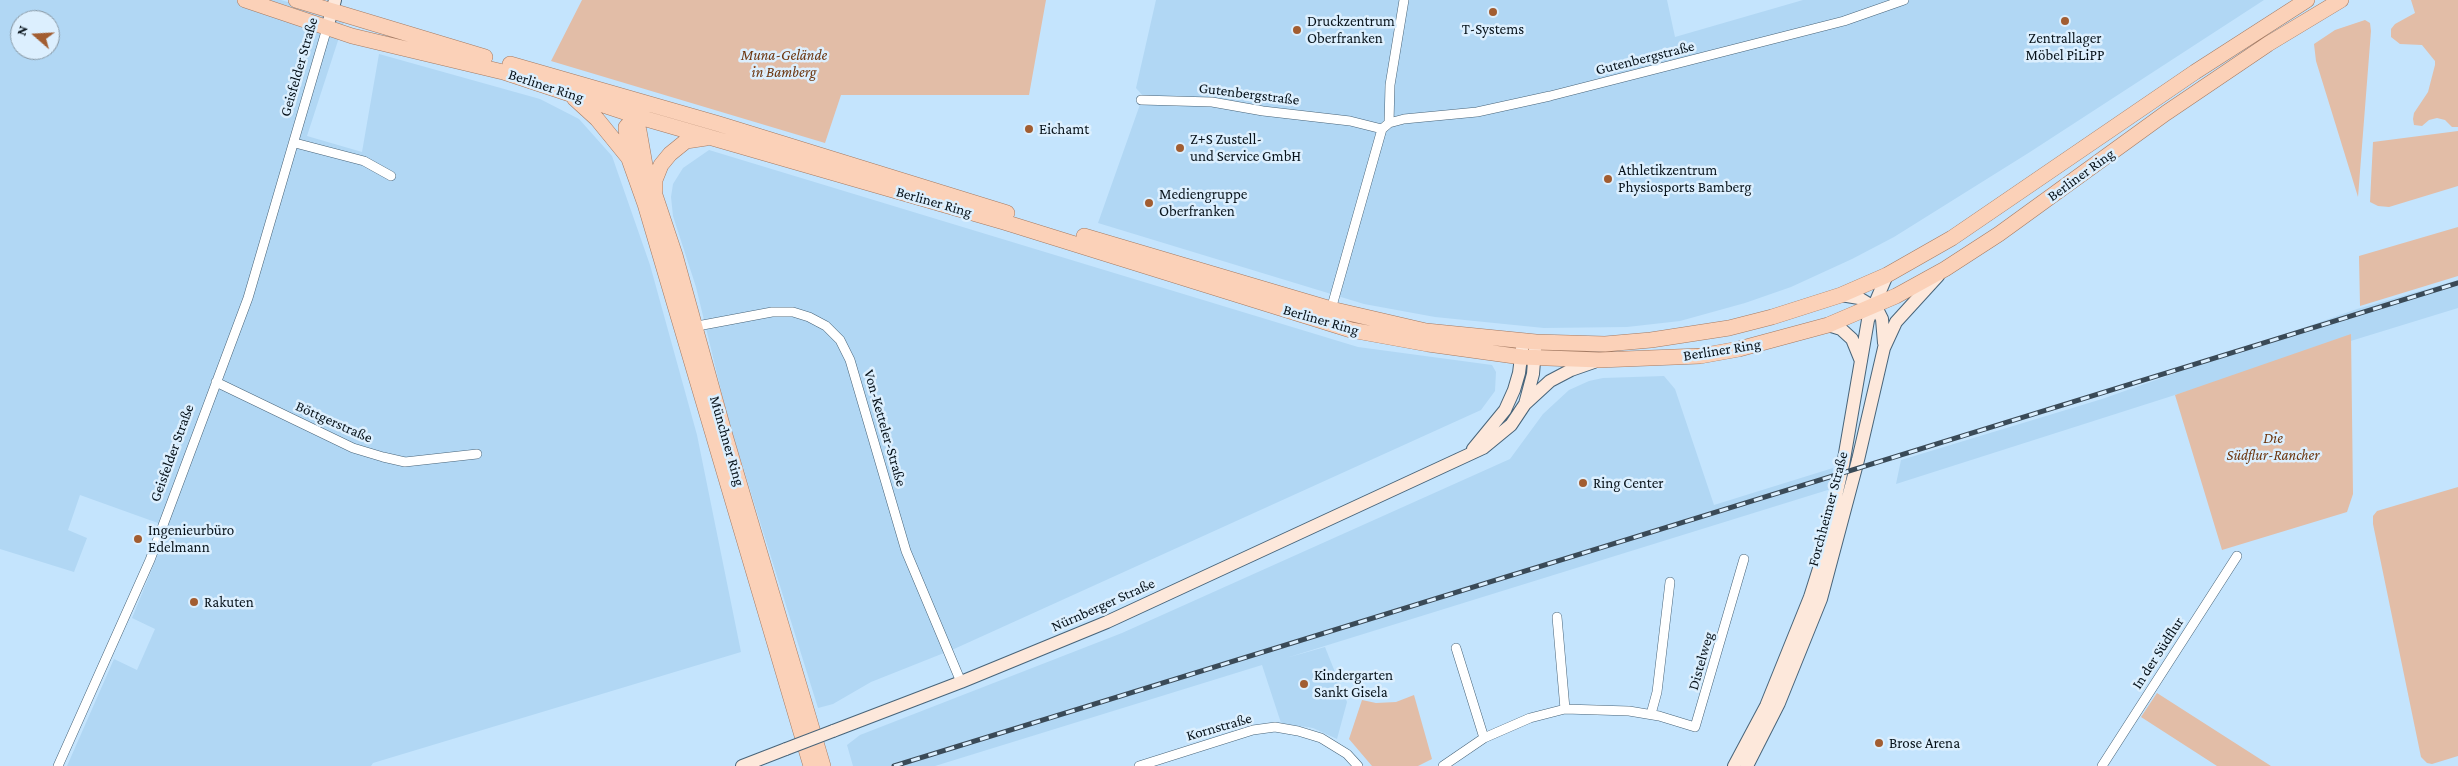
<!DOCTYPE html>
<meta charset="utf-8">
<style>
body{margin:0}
#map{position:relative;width:2458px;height:766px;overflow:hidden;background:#c4e4fd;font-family:"Crimson Pro",serif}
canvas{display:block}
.north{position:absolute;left:10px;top:10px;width:50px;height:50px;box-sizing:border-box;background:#dceffe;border:1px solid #8797a3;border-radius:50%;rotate:289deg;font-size:14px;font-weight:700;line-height:20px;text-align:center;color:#07121a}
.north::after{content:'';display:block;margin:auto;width:18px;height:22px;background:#a25d31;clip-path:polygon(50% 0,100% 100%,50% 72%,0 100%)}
</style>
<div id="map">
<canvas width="2458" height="766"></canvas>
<div class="north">N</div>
</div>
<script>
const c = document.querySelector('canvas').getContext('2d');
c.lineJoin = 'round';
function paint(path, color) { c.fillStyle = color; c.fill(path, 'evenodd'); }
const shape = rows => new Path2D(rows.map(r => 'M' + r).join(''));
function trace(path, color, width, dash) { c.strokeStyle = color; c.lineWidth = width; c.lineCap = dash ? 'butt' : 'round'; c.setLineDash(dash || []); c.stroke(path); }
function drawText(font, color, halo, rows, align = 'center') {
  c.font = font + ' "Crimson Pro",serif'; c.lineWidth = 5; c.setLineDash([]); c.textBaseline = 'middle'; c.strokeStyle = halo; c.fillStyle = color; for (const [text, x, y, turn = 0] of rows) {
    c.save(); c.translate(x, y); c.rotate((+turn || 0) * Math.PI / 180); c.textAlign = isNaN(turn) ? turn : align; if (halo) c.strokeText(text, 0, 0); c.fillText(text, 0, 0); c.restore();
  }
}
paint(shape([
 [0,0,281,0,345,19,307,136,362,152,379,54,540,99,579,119,612,156,650,265,697,435,741,652,373,763,371,766,67,766,114,659,137,670,155,629,132,618,169,527,80,495,68,530,87,538,74,572,0,549],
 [20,20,50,20,50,50,20,50],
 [1156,0,1667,0,1675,37,1803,0,2264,0,2030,152,1894,237,1852,259,1791,287,1745,303,1680,321,1627,327,1544,328,1435,317,1364,304,1098,223,1143,96,1136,88],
 [709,150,1358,347,1492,365,1496,372,1495,391,1481,410,954,649,871,682,833,704,818,708,728,419,696,287,673,216,671,197,673,184,683,168],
 [2458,280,2458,308,2175,395,1896,484,1901,460,2102,399,2357,309],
 [1664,376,1675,389,1714,505,1833,468,1831,489,1286,658,1325,647,1347,702,1337,739,1313,728,1281,723,1262,665,935,766,853,766,847,745,860,735,1122,633,1510,459,1543,414,1569,390,1589,381,1603,378]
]), '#b1d7f4');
paint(shape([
 [582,0,1046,0,1029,95,841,95,825,143,551,61],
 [2411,0,2458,0,2458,127,2452,127,2445,120,2437,118,2429,120,2422,126,2414,125,2413,119,2414,113,2428,92,2435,65,2435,61,2422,45,2400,44,2391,37,2391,29,2395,24,2415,13],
 [2365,20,2370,23,2371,31,2358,197,2316,61,2314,44,2335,30],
 [2458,131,2458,186,2389,207,2378,206,2370,202,2373,142],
 [2458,227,2458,276,2360,306,2359,256],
 [2351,334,2353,494,2347,512,2222,550,2175,395],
 [2458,487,2458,756,2432,764,2427,763,2421,757,2373,524,2373,516,2377,511],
 [2157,693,2271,766,2217,766,2141,717],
 [1414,695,1432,759,1418,766,1372,766,1349,739,1362,700,1376,703,1396,702]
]), '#e2bda7');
const street = shape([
 [1141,100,1212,102,1263,111,1350,121,1382,129],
 [1389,123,1390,85,1404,0],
 [295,143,364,161,391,176],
 [1330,313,1382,129,1389,123,1404,119,1477,112,1550,96,1844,21,1904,0],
 [692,327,772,312,793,312,809,317,826,326,840,340,850,360,906,551,961,682],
 [216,382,353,448,383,457,405,462,477,454],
 [1557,617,1565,709],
 [1456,648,1484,738],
 [1651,714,1657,692,1670,582],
 [58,766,150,560,248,298,327,28],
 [1139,766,1253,730,1275,727,1298,731,1321,738,1347,754,1358,766],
 [1443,766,1484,738,1530,718,1565,709,1629,711,1659,716,1695,727,1744,559],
 [2102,766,2237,556]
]);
const secondary = shape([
 [327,28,335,0],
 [1841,295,1859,298,1877,309,1882,319,1884,343],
 [1828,325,1841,329,1852,339,1861,361],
 [1525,404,1550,381,1571,370,1594,362],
 [1473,449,1505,410,1514,390,1519,373,1523,341],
 [833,731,961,682,1107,622,1483,448,1511,425,1525,404,1533,374,1535,349],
 [742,766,786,749],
 [1734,766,1766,706,1810,597,1822,559,1843,465,1868,320,1887,275],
 [1747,766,1779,703,1821,599,1858,460,1884,348,1896,322,1938,276]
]);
const primary = shape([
 [245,0,352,36,503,72,636,116,1004,222,1351,330,1428,344,1522,357,1599,360,1700,356,1739,349,1828,325,1896,296,1945,269,1999,234,2166,113,2268,44,2341,0],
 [296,0,485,57],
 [510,64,719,124,1007,213],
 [574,98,597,119,627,156],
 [632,108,639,131,645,165,675,255,724,432,823,766],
 [642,111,626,127,629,159,645,204,811,766],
 [655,191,655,180,661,165,670,154,686,141,706,138],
 [1084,236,1331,309,1426,331,1536,342,1605,344,1651,340,1729,328,1772,317,1841,295,1887,275,1952,238,2195,72,2307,0]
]);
trace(street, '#486479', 10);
trace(secondary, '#486479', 14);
trace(primary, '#a47a62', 16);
trace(street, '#fff', 9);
trace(secondary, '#fde8db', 12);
trace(primary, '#fbd1b8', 15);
const rail = shape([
 [894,766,2458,283]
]);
trace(rail, '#3a4a57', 5);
trace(rail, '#dceffe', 3, [9]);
const secondaryBridge = shape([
 [786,749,833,731]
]);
trace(secondaryBridge, '#486479', 14, []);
trace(secondaryBridge, '#fde8db', 12);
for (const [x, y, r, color] of [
 [1493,12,5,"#a25d31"],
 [2065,21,5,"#a25d31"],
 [1297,30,5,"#a25d31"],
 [1029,129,5,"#a25d31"],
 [1180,148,5,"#a25d31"],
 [1608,179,5,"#a25d31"],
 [1149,203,5,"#a25d31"],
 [1583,483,5,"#a25d31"],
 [138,539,5,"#a25d31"],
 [194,602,5,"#a25d31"],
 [1304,684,5,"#a25d31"],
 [1879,743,5,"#a25d31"]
]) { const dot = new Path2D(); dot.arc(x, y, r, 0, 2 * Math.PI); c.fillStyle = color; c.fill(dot); trace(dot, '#dceffe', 2); }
drawText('15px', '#07121a', '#dceffe', [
 ["Druckzentrum",1307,21],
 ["Oberfranken",1307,38],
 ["T-Systems",1493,29,"center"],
 ["Zentrallager",2065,38,"center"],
 ["Möbel PiLiPP",2065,55,"center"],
 ["Eichamt",1039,129],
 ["Z+S Zustell-",1190,139],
 ["und Service GmbH",1190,156],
 ["Athletikzentrum",1618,170],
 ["Physiosports Bamberg",1618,187],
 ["Mediengruppe",1159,194],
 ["Oberfranken",1159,211],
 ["Ring Center",1593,483],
 ["Ingenieurbüro",148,530],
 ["Edelmann",148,547],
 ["Rakuten",204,602],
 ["Kindergarten",1314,675],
 ["Sankt Gisela",1314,692],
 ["Brose Arena",1889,743]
], 'left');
drawText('italic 15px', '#6c360f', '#dceffe', [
 ["Muna-Gelände",784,55],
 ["in Bamberg",784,72],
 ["Die",2273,438],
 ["Südflur-Rancher",2273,455]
]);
drawText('15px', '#07121a', '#dceffe', [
 ["Gutenbergstraße",1645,58,-14],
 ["Geisfelder Straße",299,67,-74],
 ["Berliner Ring",546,86,18],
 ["Gutenbergstraße",1249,94,7],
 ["Berliner Ring",2081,175,-36],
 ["Berliner Ring",934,202,16],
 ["Berliner Ring",1321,320,16],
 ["Berliner Ring",1722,350,-9],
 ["Böttgerstraße",334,422,24],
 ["Von-Ketteler-Straße",885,428,74],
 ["Münchner Ring",727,441,74],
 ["Geisfelder Straße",172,453,-70],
 ["Forchheimer Straße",1828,509,-75],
 ["Nürnberger Straße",1103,605,-24],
 ["In der Südflur",2158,653,-57],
 ["Distelweg",1701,661,-74],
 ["Kornstraße",1219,727,-16]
]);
</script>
